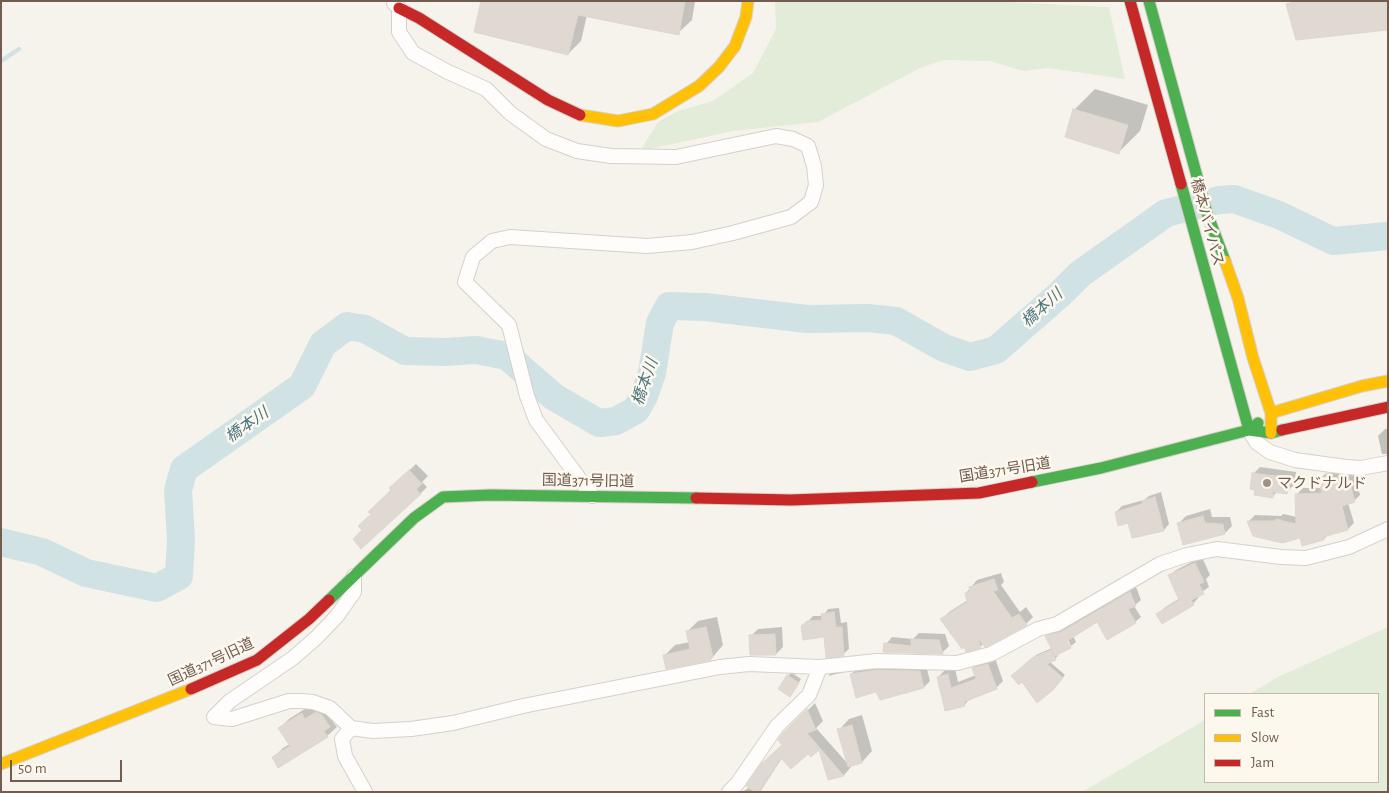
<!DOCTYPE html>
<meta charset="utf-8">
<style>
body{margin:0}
#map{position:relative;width:1389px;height:793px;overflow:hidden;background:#f6f3ec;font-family:"Alegreya Sans",sans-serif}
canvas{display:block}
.frame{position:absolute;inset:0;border:2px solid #715c4f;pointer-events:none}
.legend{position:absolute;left:1204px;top:693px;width:175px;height:90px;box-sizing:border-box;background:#fdf8ee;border:1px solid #c5baae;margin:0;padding:6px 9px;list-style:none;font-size:15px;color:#715c4f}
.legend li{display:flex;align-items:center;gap:10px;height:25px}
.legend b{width:25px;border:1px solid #c5baae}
.scale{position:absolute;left:10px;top:760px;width:112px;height:22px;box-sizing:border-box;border:2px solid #715c4f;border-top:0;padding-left:6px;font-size:15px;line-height:18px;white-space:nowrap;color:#715c4f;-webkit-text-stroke:4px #fdf8ee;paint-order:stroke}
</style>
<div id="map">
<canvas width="1389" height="793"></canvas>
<div class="frame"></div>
<ul class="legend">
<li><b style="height:6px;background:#4caf50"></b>Fast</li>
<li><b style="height:6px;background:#ffc107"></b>Slow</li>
<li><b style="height:6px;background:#c62828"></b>Jam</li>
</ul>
<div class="scale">50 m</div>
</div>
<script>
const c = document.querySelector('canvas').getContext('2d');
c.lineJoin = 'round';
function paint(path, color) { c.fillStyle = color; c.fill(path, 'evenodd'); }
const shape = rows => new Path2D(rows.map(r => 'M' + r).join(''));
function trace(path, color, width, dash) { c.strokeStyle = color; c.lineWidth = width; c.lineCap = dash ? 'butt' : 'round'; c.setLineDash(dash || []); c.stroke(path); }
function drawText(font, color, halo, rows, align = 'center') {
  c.font = font + ' "Alegreya Sans","Noto Sans JP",sans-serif'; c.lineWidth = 5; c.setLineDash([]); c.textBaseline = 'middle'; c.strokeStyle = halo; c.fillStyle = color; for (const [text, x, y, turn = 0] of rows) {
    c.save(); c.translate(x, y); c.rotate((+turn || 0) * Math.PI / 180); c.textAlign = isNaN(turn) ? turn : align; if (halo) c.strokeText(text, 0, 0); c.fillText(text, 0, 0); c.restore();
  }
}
paint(shape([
 [775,1,981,1,1109,7,1125,79,1048,68,1023,71,990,61,944,60,922,67,818,122,733,131,640,151,658,122,678,111,713,101,753,73,776,29],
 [1388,627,1388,792,1082,792,1205,720,1205,782,1378,782,1378,694,1249,694,1278,677]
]), '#e3ecd8');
paint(shape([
 [482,1,695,1,692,20,678,33,587,15,581,41,568,54],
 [1095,89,1148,105,1140,131,1119,152,1074,110],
 [1385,429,1388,429,1388,454,1382,454,1378,436],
 [416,464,428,476,422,482,427,487,420,494,364,530,393,490,391,488],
 [1260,467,1296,472,1294,485,1287,492,1278,491,1272,497,1256,489,1253,474],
 [1338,470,1340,477,1355,473,1360,495,1354,501,1348,503,1354,523,1348,529,1328,535,1324,539,1301,537,1249,521,1255,515,1281,516,1283,514,1297,517,1297,494,1303,488,1322,488,1319,480,1325,474],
 [1161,492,1169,524,1164,530,1129,521,1116,512,1122,506,1144,500,1149,496],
 [1210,509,1212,517,1230,517,1232,526,1225,533,1179,523,1186,516],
 [1202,557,1210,575,1206,579,1209,587,1198,595,1199,597,1193,604,1162,622,1158,614,1164,608,1180,598,1169,576,1176,570],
 [1001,573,1004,582,1001,585,1020,612,1026,607,1033,617,1026,624,987,645,984,643,981,646,967,650,942,619,949,612,968,600,966,593,977,580],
 [1136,587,1141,600,1134,606,1141,617,1135,622,1097,620,1073,636,1076,642,1071,646,1066,635,1063,636,1069,647,1070,647,1057,654,1058,656,1050,662,1065,675,1056,685,1016,673,1036,655,1052,648,1047,636,1052,631,1068,626],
 [839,608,841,623,847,622,849,649,843,654,826,636,803,627,813,616,823,616,828,609],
 [717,617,723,645,711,659,664,656,675,645,690,642,687,632,698,621],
 [782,627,783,647,776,654,751,636,758,629],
 [919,633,945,634,949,646,942,653,886,644,892,637,913,639],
 [995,658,1003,681,996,688,971,698,964,705,938,677,945,670,955,668,958,682,976,675,973,668,980,661],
 [926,665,930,681,924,687,851,674,858,668],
 [850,667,845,672,828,676,835,669],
 [791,672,801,679,793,692,780,689],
 [815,703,823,721,816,728,848,764,839,730,849,719,862,715,872,751,862,762,849,765,851,767,844,775,829,779,820,748,811,755,808,752,782,758,760,792,742,792,750,787,784,744,784,734],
 [326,704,339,716,333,722,337,727,327,736,273,758,283,748,290,744,280,728,289,719,311,705,315,711]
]), '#0003');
trace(shape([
 [1,61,19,49]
]), '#d0e2e4', 4.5);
trace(shape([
 [1,542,42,552,86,573,157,588,179,576,181,540,178,490,184,469,302,386,323,344,347,326,365,329,405,351,445,352,476,350,507,356,554,397,599,423,616,421,636,410,644,396,652,373,660,323,669,306,705,307,807,319,868,318,896,321,944,348,970,357,996,350,1059,295,1080,274,1166,213,1219,200,1234,199,1279,215,1333,241,1388,236]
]), '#d0e2e4', 28);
const building = shape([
 [481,1,685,1,679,35,578,15,568,55,474,32,481,1],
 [1298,1,1388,1,1388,30,1296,40,1286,4,1298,1],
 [1073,109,1128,125,1119,154,1065,137,1073,109],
 [409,470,422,484,416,489,421,494,361,549,353,539,362,530,358,526,371,514,368,512,391,490,389,488,409,470],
 [1252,473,1290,478,1287,494,1273,492,1273,498,1254,495,1255,490,1250,489,1252,473],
 [1332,475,1334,483,1349,479,1355,502,1342,506,1348,530,1323,537,1324,540,1302,546,1300,538,1282,543,1253,536,1247,521,1275,521,1276,519,1296,524,1295,494,1322,493,1318,479,1332,475],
 [1155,497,1164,531,1132,538,1128,523,1118,526,1115,512,1142,504,1142,501,1155,497],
 [1203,516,1205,523,1223,524,1225,534,1183,545,1177,523,1203,516],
 [1195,563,1204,582,1199,584,1204,594,1191,600,1194,605,1162,624,1156,614,1179,600,1168,575,1195,563],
 [994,579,998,590,993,591,1012,618,1019,614,1027,625,988,646,985,647,978,638,981,648,966,652,964,647,962,649,940,619,967,602,965,593,970,591,969,587,994,579],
 [1130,592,1136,606,1128,609,1136,623,1107,640,1097,622,1067,641,1071,648,1055,656,1045,636,1061,632,1130,592],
 [834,612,836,627,842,627,844,656,826,658,824,637,803,640,801,626,807,621,822,620,821,614,834,612],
 [706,627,713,657,711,657,711,660,666,669,663,655,690,649,686,631,706,627],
 [775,634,776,655,750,655,749,635,775,634],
 [911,639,939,640,943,654,883,652,884,643,911,646,911,639],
 [1051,650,1056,660,1047,664,1063,678,1053,690,1037,703,1022,682,1019,685,1011,676,1032,658,1051,650],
 [988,664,997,689,964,702,965,706,945,711,937,677,948,674,951,688,976,679,972,668,988,664],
 [877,670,920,671,924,688,880,700,876,692,856,698,850,674,877,670],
 [787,675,799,683,790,697,778,689,787,675],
 [807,709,816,730,807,733,844,776,828,780,819,750,811,757,808,754,791,769,781,758,759,792,755,792,746,786,761,764,782,745,778,740,783,733,807,709],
 [316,712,322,715,330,727,324,731,328,737,278,768,272,757,290,746,278,728,302,713,305,719,316,712],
 [852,725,862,763,848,767,837,729,852,725]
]);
paint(building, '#dfd9d2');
trace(building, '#ded6cf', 1);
const street = shape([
 [394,3,399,8,399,32,413,53,448,72,486,89,510,113,546,139,577,151,611,156,676,157,776,136,793,139,808,146,814,166,816,185,811,202,791,217,733,233,692,242,647,246,510,237,492,241,473,257,465,282,509,325,527,396,536,420,592,496],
 [1249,430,1257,443,1270,452,1295,460,1346,467,1361,468,1388,463],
 [354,576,354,592,337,616,317,637,293,658,230,701,214,717,232,719,289,701,301,701,313,702,330,708,351,728,373,731,411,729,453,723,523,706,720,667,749,664,820,667,877,661,957,663,991,654,1038,629,1057,624,1160,564,1187,555,1217,549,1281,557,1306,558,1349,547,1388,529],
 [351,728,342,739,345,756,365,792],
 [729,792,737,784,777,726,809,695,820,667]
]);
const fast = shape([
 [1149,1,1207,213,1225,261],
 [1181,184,1249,430,1271,433,1282,430],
 [1032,482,1101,468,1249,430,1258,423],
 [329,600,414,518,443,497,490,495,696,498]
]);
const slow = shape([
 [580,115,618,121,653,114,699,86,719,67,735,46,746,17,748,1],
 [1225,261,1238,298,1253,358,1271,413,1271,433],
 [1271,413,1362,386,1388,381],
 [1,764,191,689]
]);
const jam = shape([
 [1130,1,1181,184],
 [399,8,419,18,548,100,580,115],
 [1282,430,1388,407],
 [696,498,791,500,979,493,1032,482],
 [191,689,257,660,309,619,329,600]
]);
trace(street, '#d5d0ca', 16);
trace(fast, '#d6d0ca', 13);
trace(slow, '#d6d0ca', 13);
trace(jam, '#d6d0ca', 13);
trace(street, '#fefdfc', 14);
trace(fast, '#4caf50', 11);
trace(slow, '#ffc107', 11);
trace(jam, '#c62828', 11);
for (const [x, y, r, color] of [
 [1267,483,5,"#a09186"]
]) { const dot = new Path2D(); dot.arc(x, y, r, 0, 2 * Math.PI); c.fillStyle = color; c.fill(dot); trace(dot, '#fdf8ee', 2); }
drawText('15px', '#715c4f', '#fdf8ee', [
 ["橋本バイパス",1207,222,75],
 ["国道371号旧道",1005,470,-9],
 ["国道371号旧道",588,481,1],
 ["国道371号旧道",211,662,-25]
]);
drawText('15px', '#715c4f', '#fdf8ee', [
 ["マクドナルド",1277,483]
], 'left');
drawText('italic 16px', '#4c7782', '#fdf8ee', [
 ["橋本川",1042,308,-42],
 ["橋本川",645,382,-71],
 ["橋本川",247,425,-35]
]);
</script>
